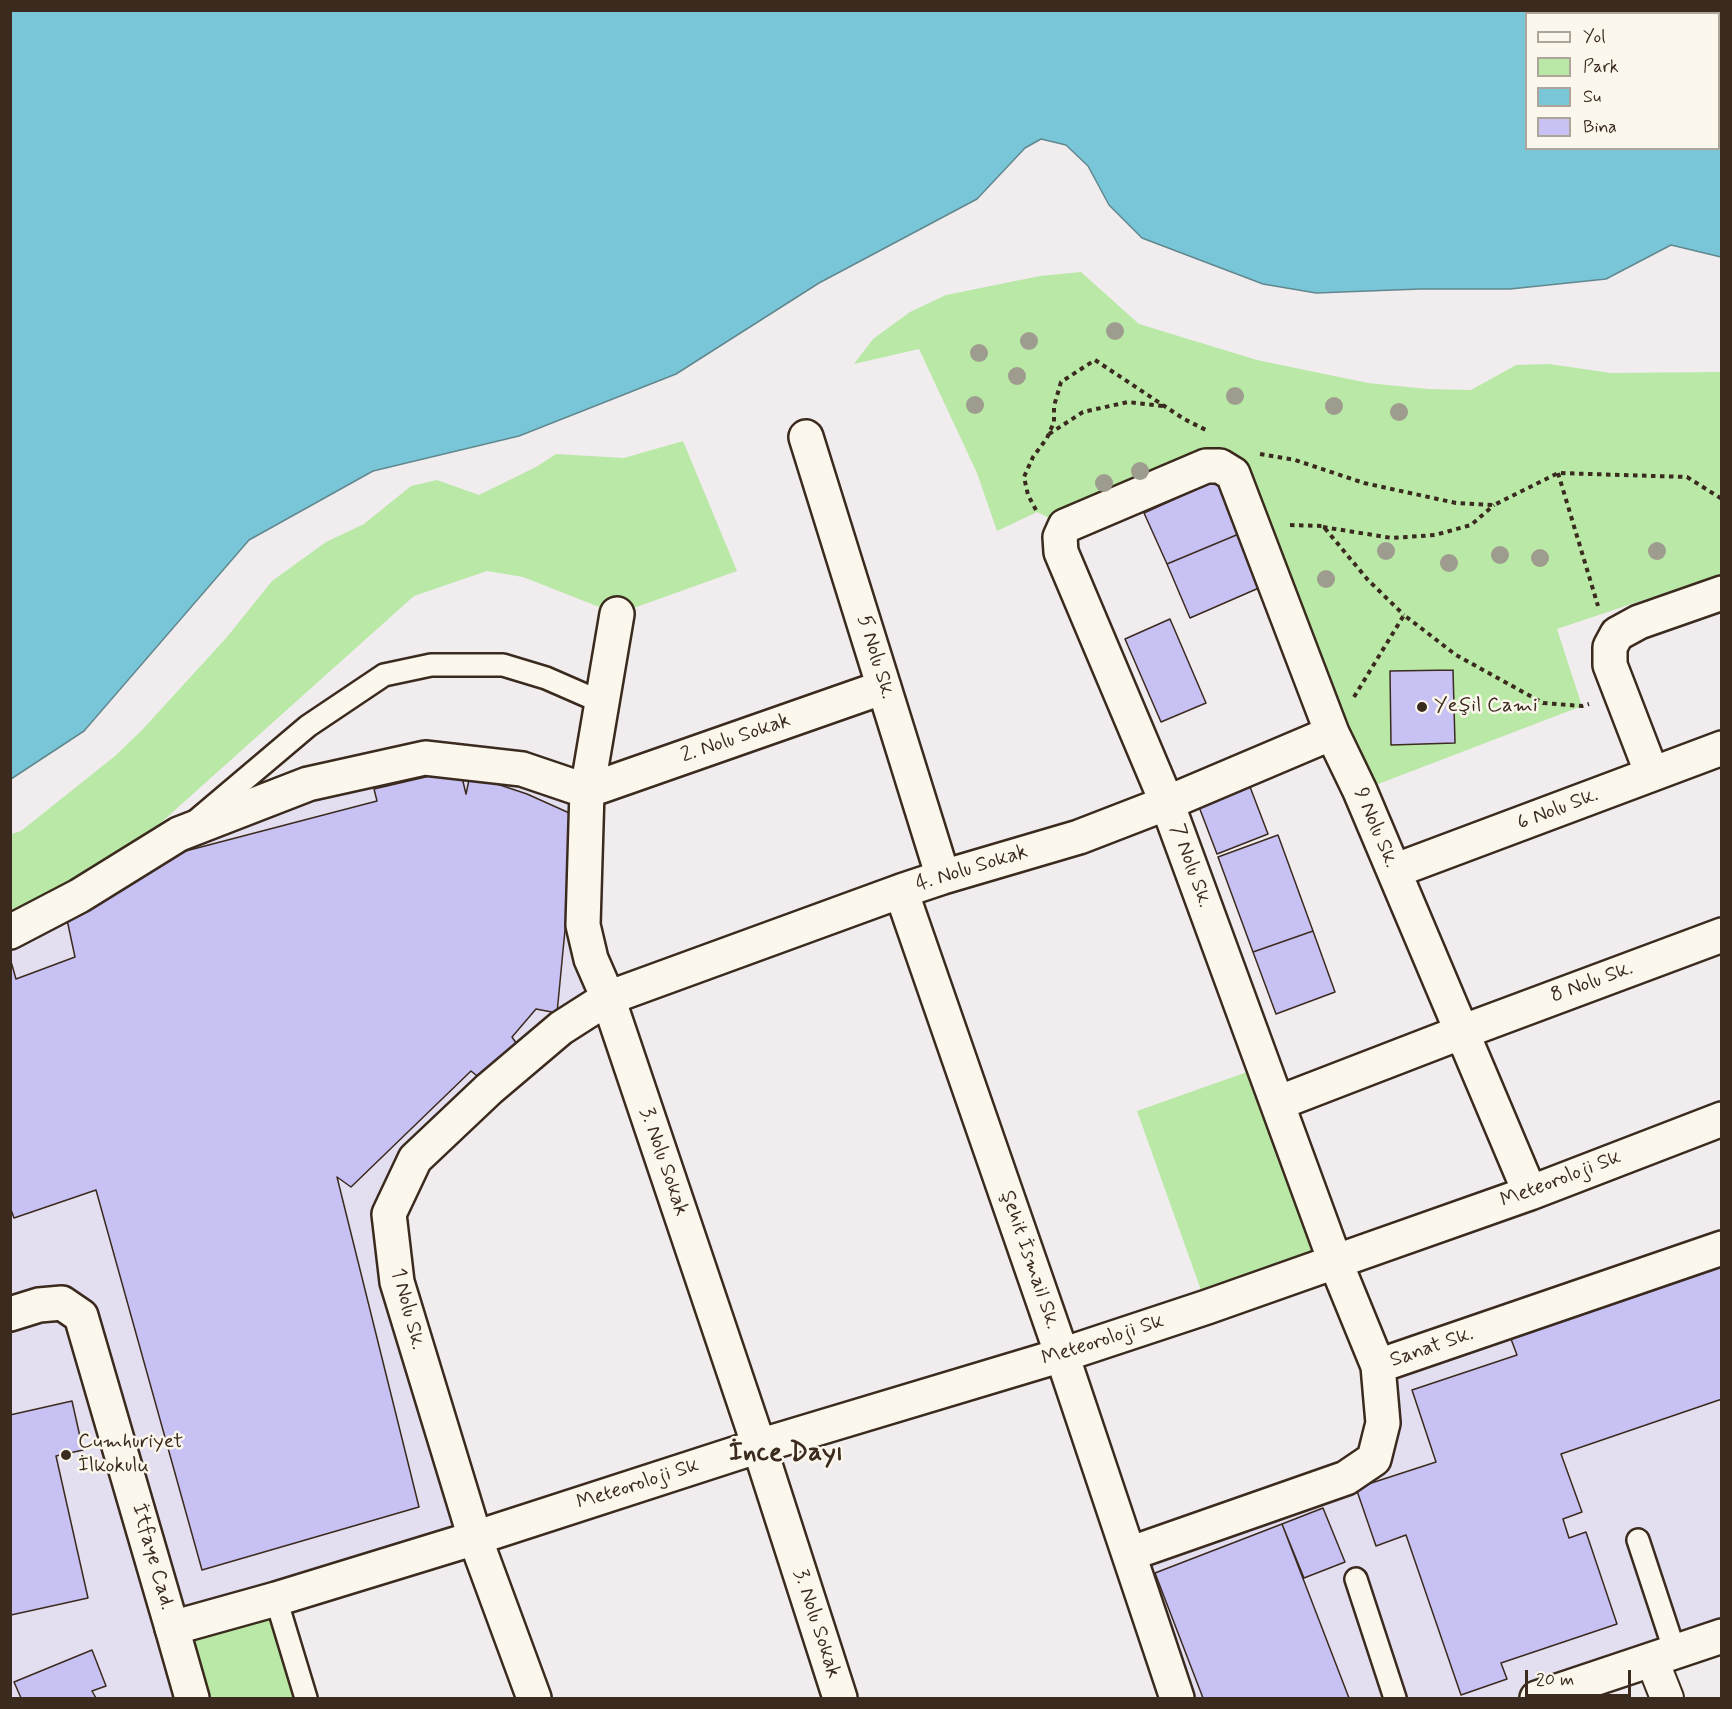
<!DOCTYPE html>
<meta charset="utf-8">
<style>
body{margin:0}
#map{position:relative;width:1732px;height:1709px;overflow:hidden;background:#f1ecee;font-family:Mynerve,sans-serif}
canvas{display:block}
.frame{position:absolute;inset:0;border:12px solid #3b2a1e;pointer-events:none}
.legend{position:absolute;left:1525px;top:12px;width:195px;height:138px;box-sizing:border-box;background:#fbf7ec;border:2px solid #aea59a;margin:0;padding:8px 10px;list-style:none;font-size:18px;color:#3b2a1e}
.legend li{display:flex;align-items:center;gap:12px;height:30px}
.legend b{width:30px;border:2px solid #aea59a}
.scale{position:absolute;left:1525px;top:1670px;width:106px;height:27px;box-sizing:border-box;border:3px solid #3b2a1e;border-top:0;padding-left:8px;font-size:18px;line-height:21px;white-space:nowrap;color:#3b2a1e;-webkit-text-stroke:4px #fbf7ec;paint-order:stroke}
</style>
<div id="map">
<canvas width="1732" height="1709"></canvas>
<div class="frame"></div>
<ul class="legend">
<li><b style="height:8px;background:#fbf7ec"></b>Yol</li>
<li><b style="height:16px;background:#bae9a7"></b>Park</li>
<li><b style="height:16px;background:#79c6d8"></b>Su</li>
<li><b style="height:16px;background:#c7c1f4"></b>Bina</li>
</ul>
<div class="scale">20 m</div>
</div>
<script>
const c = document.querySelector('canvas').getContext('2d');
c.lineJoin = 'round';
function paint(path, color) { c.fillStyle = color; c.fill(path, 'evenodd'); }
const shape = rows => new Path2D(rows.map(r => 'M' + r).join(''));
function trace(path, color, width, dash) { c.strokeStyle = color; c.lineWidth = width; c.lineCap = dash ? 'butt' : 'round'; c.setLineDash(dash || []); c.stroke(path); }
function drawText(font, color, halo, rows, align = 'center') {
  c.font = font + ' Mynerve,sans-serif'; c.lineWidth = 5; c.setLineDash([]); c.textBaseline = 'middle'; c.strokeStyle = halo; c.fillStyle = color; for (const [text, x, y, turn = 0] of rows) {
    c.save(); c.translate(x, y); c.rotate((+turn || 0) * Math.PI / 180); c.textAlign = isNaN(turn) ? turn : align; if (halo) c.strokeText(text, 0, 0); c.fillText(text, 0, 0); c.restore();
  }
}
paint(shape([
 [425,758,587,791,583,925,608,998,489,1089,389,1214,475,1538,276,1599,192,1698,11,1698,11,932,179,834],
 [1721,1248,1721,1635,1531,1698,1177,1698,1129,1554,1374,1459,1378,1366]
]), '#e4dff0');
paint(shape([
 [1081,272,1139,324,1257,360,1368,383,1428,389,1471,390,1516,365,1549,364,1611,373,1721,372,1721,574,1557,629,1582,706,1360,791,1220,466,1065,526,1037,512,997,531,977,473,919,349,854,364,873,339,910,312,946,295,1040,276],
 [683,441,737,571,617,614,523,577,487,571,414,596,79,896,11,932,11,834,21,831,115,756,143,729,227,637,272,581,326,542,364,524,411,486,437,480,479,495,536,467,556,454,624,458],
 [1264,1066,1335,1261,1207,1307,1137,1111],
 [276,1599,306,1698,192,1698,172,1628]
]), '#bae9a7');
const water = shape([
 [11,10,1721,11,1721,257,1671,245,1606,279,1510,289,1420,289,1316,293,1263,284,1142,238,1109,205,1088,166,1066,145,1041,139,1025,148,977,199,819,283,676,374,519,436,373,471,249,540,84,731,11,779,11,10],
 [1526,14,1718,14,1718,148,1526,148,1526,14]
]);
paint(water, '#79c6d8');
trace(water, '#60888e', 1.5);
const building = shape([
 [1223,477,1246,531,1167,564,1144,513,1223,477],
 [1246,531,1268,584,1190,618,1167,564,1246,531],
 [1170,619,1206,703,1161,722,1125,639,1170,619],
 [1453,670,1455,743,1391,745,1390,671,1453,670],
 [460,769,466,794,470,775,527,794,576,816,557,1013,536,1009,512,1037,521,1050,482,1080,471,1071,351,1187,337,1177,419,1507,202,1570,96,1190,14,1218,10,1207,10,958,16,979,75,957,66,915,178,853,377,801,374,789,460,769],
 [1247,779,1268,834,1217,854,1196,799,1247,779],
 [1278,835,1313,931,1253,952,1218,857,1278,835],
 [1313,931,1335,992,1276,1014,1253,952,1313,931],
 [1722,1267,1722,1399,1561,1454,1582,1512,1563,1519,1569,1538,1586,1532,1617,1624,1501,1663,1507,1679,1461,1695,1406,1535,1376,1546,1356,1488,1436,1462,1412,1390,1517,1355,1511,1339,1722,1267],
 [72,1401,83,1450,56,1456,88,1598,11,1615,10,1415,72,1401],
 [1323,1508,1345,1562,1304,1578,1282,1524,1323,1508],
 [1282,1524,1349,1698,1203,1698,1155,1573,1282,1524],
 [92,1650,106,1686,92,1691,96,1698,21,1698,14,1682,92,1650]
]);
paint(building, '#c7c1f4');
trace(building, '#3b2a1e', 1.5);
const service = shape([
 [198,819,308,726,384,675,431,665,503,665,546,678,601,702],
 [1638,1540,1675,1652],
 [1356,1579,1395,1698],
 [276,1599,306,1698]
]);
const pedestrian = shape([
 [1652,1660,1667,1698]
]);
const minor = shape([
 [806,437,943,877],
 [617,614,587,791,583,925,591,959,608,998,759,1446,840,1698],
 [1652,774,1610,665,1610,647,1617,634,1639,622,1722,593],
 [1394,871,1722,748],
 [901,891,1062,1355,1177,1698],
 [10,932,79,896,179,834,308,784,425,758,522,769,587,791,884,687],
 [1278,1103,1462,1032,1722,935],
 [10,1314,39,1305,62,1303,81,1316,172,1628,276,1599,475,1538,759,1446,1062,1355,1207,1307,1530,1193,1722,1119],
 [1378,1366,1722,1248],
 [1129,1554,1346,1478,1374,1459,1383,1423,1378,1366,1335,1261,1167,803,1061,552,1060,537,1065,526,1206,466,1220,466,1233,474,1332,733,1360,791,1530,1193],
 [534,1698,475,1538,397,1282,389,1214,415,1159,489,1089,561,1028,608,998,901,891,943,877,1079,837,1167,803,1332,733]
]);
const tertiary = shape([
 [172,1628,192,1698]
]);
const secondary = shape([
 [1537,1698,1722,1636]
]);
trace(service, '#3b2a1e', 26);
trace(pedestrian, '#3b2a1e', 36);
trace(minor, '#3b2a1e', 38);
trace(tertiary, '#3b2a1e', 38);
trace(secondary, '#3b2a1e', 38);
trace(shape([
 [1049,434,1083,412,1128,402,1163,406],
 [1260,454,1295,460,1364,483,1456,503,1494,505,1558,473,1687,477,1722,499],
 [1558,473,1598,606],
 [1036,510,1028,495,1024,477,1033,457,1047,438,1054,422,1054,406,1061,382,1095,360,1184,419,1208,431],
 [1290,525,1323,526,1368,580,1404,615],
 [1323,527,1392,538,1435,535,1471,525,1494,505],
 [1354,697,1404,615,1456,655,1543,703,1582,706,1589,704]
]), '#3b2a1e', 4, [4.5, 4.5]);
trace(service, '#fbf7ec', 21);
trace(pedestrian, '#fbf7ec', 32);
trace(minor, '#fbf7ec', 33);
trace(tertiary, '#fbf7ec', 33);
trace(secondary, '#fbf7ec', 33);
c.fillStyle = '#9e9c8e';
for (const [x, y] of [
 [1115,331],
 [1029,341],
 [979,353],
 [1017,376],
 [1235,396],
 [975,405],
 [1334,406],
 [1399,412],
 [1140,471],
 [1104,483],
 [1386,551],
 [1657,551],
 [1500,555],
 [1540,558],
 [1449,563],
 [1326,579]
]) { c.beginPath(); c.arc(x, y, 9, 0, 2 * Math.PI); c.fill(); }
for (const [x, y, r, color] of [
 [1422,707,6,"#3b2a1e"],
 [66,1455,6,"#3b2a1e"]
]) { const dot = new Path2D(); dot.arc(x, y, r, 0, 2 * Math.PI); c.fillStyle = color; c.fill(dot); trace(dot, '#fbf7ec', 2); }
drawText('21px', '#3b2a1e', '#fbf7ec', [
 ["5 Nolu Sk.",875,657,73],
 ["2. Nolu Sokak",736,739,-19],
 ["6 Nolu Sk.",1558,810,-21],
 ["9 Nolu Sk.",1375,828,67],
 ["7 Nolu Sk.",1190,866,70],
 ["4. Nolu Sokak",972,869,-17],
 ["8 Nolu Sk.",1592,983,-20],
 ["3. Nolu Sokak",663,1162,71],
 ["Meteoroloji Sk",1561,1180,-21],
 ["Şehit İsmail Sk.",1029,1260,71],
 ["1 Nolu Sk.",407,1309,75],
 ["Meteoroloji Sk",1103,1341,-18],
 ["Sanat Sk.",1432,1348,-19],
 ["Meteoroloji Sk",638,1485,-18],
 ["İtfaye Cad.",152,1557,74],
 ["3. Nolu Sokak",816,1624,72]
]);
drawText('21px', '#3b2a1e', '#fbf7ec', [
 ["Yeşil Cami",1434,707],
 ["Cumhuriyet",78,1443],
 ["İlkokulu",78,1467]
], 'left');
drawText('bold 27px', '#3b2a1e', '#fbf7ec', [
 ["İnce Dayı",786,1454]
]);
</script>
